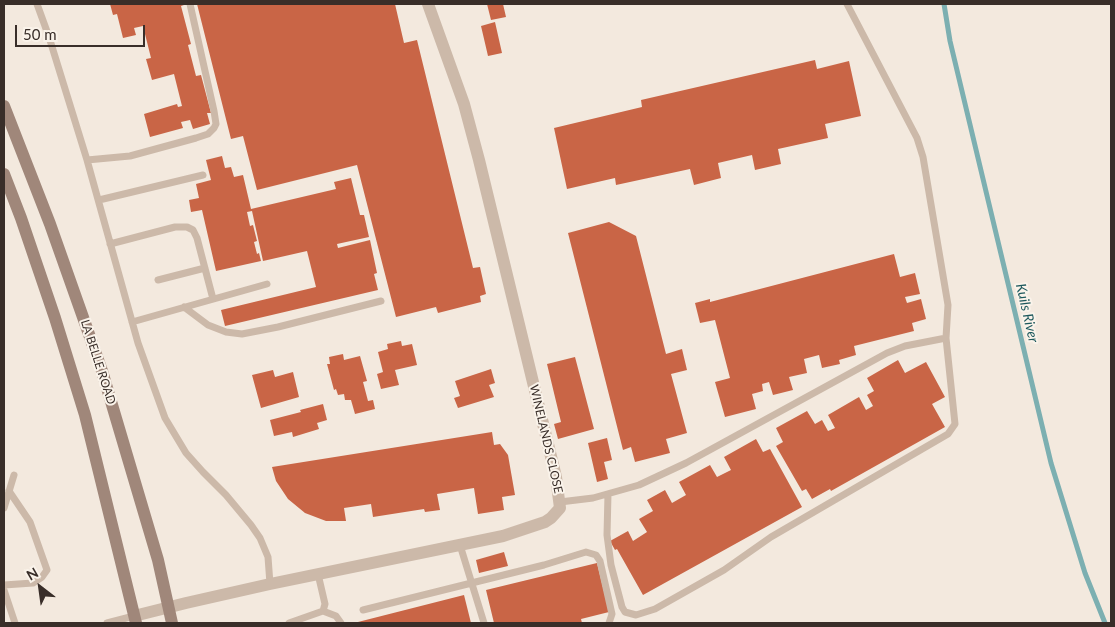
<!DOCTYPE html>
<style>
body{margin:0}
#map{position:relative;width:1115px;height:627px;overflow:hidden;background:#f3e9de;font-family:Lato,sans-serif}
canvas{display:block}
.frame{position:absolute;inset:0;border:5px solid #392e29;pointer-events:none}
.north{position:absolute;left:15px;top:562px;width:50px;height:50px;-webkit-text-stroke:4px #faf3ea;paint-order:stroke;rotate:330deg;font-size:14px;font-weight:700;line-height:20px;text-align:center;color:#392e29}
.north::after{content:'';display:block;margin:auto;width:18px;height:22px;background:#392e29;clip-path:polygon(50% 0,100% 100%,50% 72%,0 100%)}
.scale{position:absolute;left:15px;top:25px;width:130px;height:22px;box-sizing:border-box;border:2px solid #392e29;border-top:0;padding-left:6px;font-size:15px;line-height:18px;white-space:nowrap;color:#392e29;-webkit-text-stroke:4px #faf3ea;paint-order:stroke}
</style>
<div id="map">
<canvas width="1115" height="627"></canvas>
<div class="frame"></div>
<div class="north">N</div>
<div class="scale">50 m</div>
</div>
<script>
const c = document.querySelector('canvas').getContext('2d');
c.lineJoin = 'round';
const shape = rows => new Path2D(rows.map(r => 'M' + r).join(''));
function trace(path, color, width, dash) { c.strokeStyle = color; c.lineWidth = width; c.lineCap = dash ? 'butt' : 'round'; c.setLineDash(dash || []); c.stroke(path); }
function paint(path, color) { c.fillStyle = color; c.fill(path, 'evenodd'); }
function drawText(font, color, halo, rows, align = 'center') {
  c.font = font + ' Lato,sans-serif'; c.lineWidth = 4; c.setLineDash([]); c.textBaseline = 'middle'; c.strokeStyle = halo; c.fillStyle = color; for (const [text, x, y, turn = 0] of rows) {
    c.save(); c.translate(x, y); c.rotate((+turn || 0) * Math.PI / 180); c.textAlign = isNaN(turn) ? turn : align; if (halo) c.strokeText(text, 0, 0); c.fillText(text, 0, 0); c.restore();
  }
}
trace(shape([
 [944,4,950,41,1051,463,1085,573,1105,623]
]), '#7cafb1', 5);
paint(shape([
 [110,4,187,4,181,6,191,44,188,45,196,76,201,75,211,113,207,113,210,124,193,129,190,120,181,122,183,128,150,137,144,114,177,104,178,107,182,106,174,74,152,80,146,59,151,58,143,26,134,28,136,35,123,38,117,14,113,15],
 [197,4,395,4,404,43,417,40,473,268,480,267,486,294,480,296,481,302,438,313,436,307,396,317,357,165,257,190,243,136,231,139],
 [487,4,503,4,506,17,491,20],
 [495,22,502,53,488,56,481,26],
 [815,60,817,69,849,61,861,116,825,124,828,138,778,149,781,164,755,170,752,155,718,163,721,178,694,185,690,169,616,185,615,178,567,189,554,128,642,107,641,100],
 [222,156,225,168,231,167,234,177,243,175,251,209,336,189,334,182,351,178,360,215,364,215,369,237,337,244,338,248,370,240,377,273,374,274,378,290,225,326,221,310,316,287,307,251,263,261,252,211,247,212,250,226,253,225,257,241,254,242,257,254,259,253,261,261,216,271,202,210,191,212,189,200,199,198,196,184,211,180,206,160],
 [609,222,636,236,666,354,682,349,687,370,671,374,687,433,666,439,670,453,635,462,631,447,623,450,568,233],
 [894,254,900,277,915,273,920,294,905,297,907,303,921,299,926,319,912,323,914,331,854,346,856,355,839,360,840,364,822,368,819,355,804,359,807,373,789,377,793,390,773,395,769,382,762,384,763,391,752,394,756,409,725,417,715,382,730,378,715,320,700,323,695,303,710,299,710,302],
 [401,341,402,346,412,344,417,365,395,370,399,385,381,389,377,374,383,372,378,352,388,349,387,344],
 [343,354,344,360,360,356,367,381,363,382,368,401,373,400,375,409,355,414,351,400,345,400,344,394,338,395,336,389,334,390,327,364,330,364,329,357],
 [575,357,594,429,558,439,554,424,561,422,547,364],
 [898,360,905,373,926,362,945,397,932,404,945,427,831,491,830,489,812,499,806,489,802,491,776,446,783,442,776,428,807,411,815,424,822,420,828,431,835,428,828,415,859,397,866,410,873,406,867,395,874,391,867,378],
 [491,369,495,383,489,385,494,397,458,408,454,398,460,396,455,381],
 [273,370,275,377,293,372,299,397,261,408,252,375],
 [323,404,327,420,317,423,319,429,293,437,292,432,274,436,270,420,301,412,300,410],
 [492,432,494,445,500,444,508,455,515,495,502,497,504,510,478,514,474,488,437,494,440,510,425,512,424,509,373,517,371,504,344,508,346,521,326,521,305,513,288,499,276,481,272,467],
 [607,438,612,460,604,462,608,479,597,482,588,443],
 [756,439,763,452,770,449,802,507,643,595,617,549,615,550,610,541,628,531,633,541,647,532,639,519,653,511,647,500,665,490,672,503,686,495,679,482,710,465,717,477,731,470,724,457],
 [504,552,508,566,479,573,476,560],
 [597,563,609,612,581,619,582,623,494,623,486,590],
 [464,595,471,623,354,623]
]), '#c96546');
trace(shape([
 [37,4,49,37,87,160,138,343,165,418,186,453,203,472,226,495,251,525,260,538,268,557,270,584],
 [87,160,130,156,196,138,208,134,214,128,216,124,214,111,190,4],
 [99,200,203,175],
 [110,244,175,227,187,227,193,230,197,238,213,299],
 [158,280,205,268],
 [184,307,208,325,226,332,242,334,278,327,381,301],
 [132,322,267,284],
 [608,494,607,535,611,565,622,607,625,612,636,615,655,609,724,570,771,537,948,434,955,424,946,338,948,305,923,157,917,138,847,4],
 [560,502,593,498,639,485,686,463,887,353,905,346,946,338],
 [4,508,14,475],
 [460,545,484,623],
 [318,574,325,604,323,611],
 [4,585,33,583,42,577,47,570,30,522,9,491],
 [4,590,15,623],
 [363,610,544,565,586,552,596,555,600,561,612,614,609,623],
 [107,623,134,616],
 [289,623,323,611,336,616,341,623]
]), '#ccb9a9', 7);
trace(shape([
 [134,616,186,603,270,584,503,536,545,522,551,518,560,508,556,477,479,160,464,104,428,4]
]), '#ccb9a9', 12);
trace(shape([
 [4,106,50,224,102,371,158,560,172,623],
 [4,174,21,218,55,318,85,415,136,623]
]), '#a0877a', 12);
drawText('12px', '#392e29', '#faf3ea', [
 ["LA BELLE ROAD",98,362,72],
 ["WINELANDS CLOSE",546,439,77]
]);
drawText('italic 14px', '#1d585c', '#faf3ea', [
 ["Kuils River",1027,313,77]
]);
</script>
